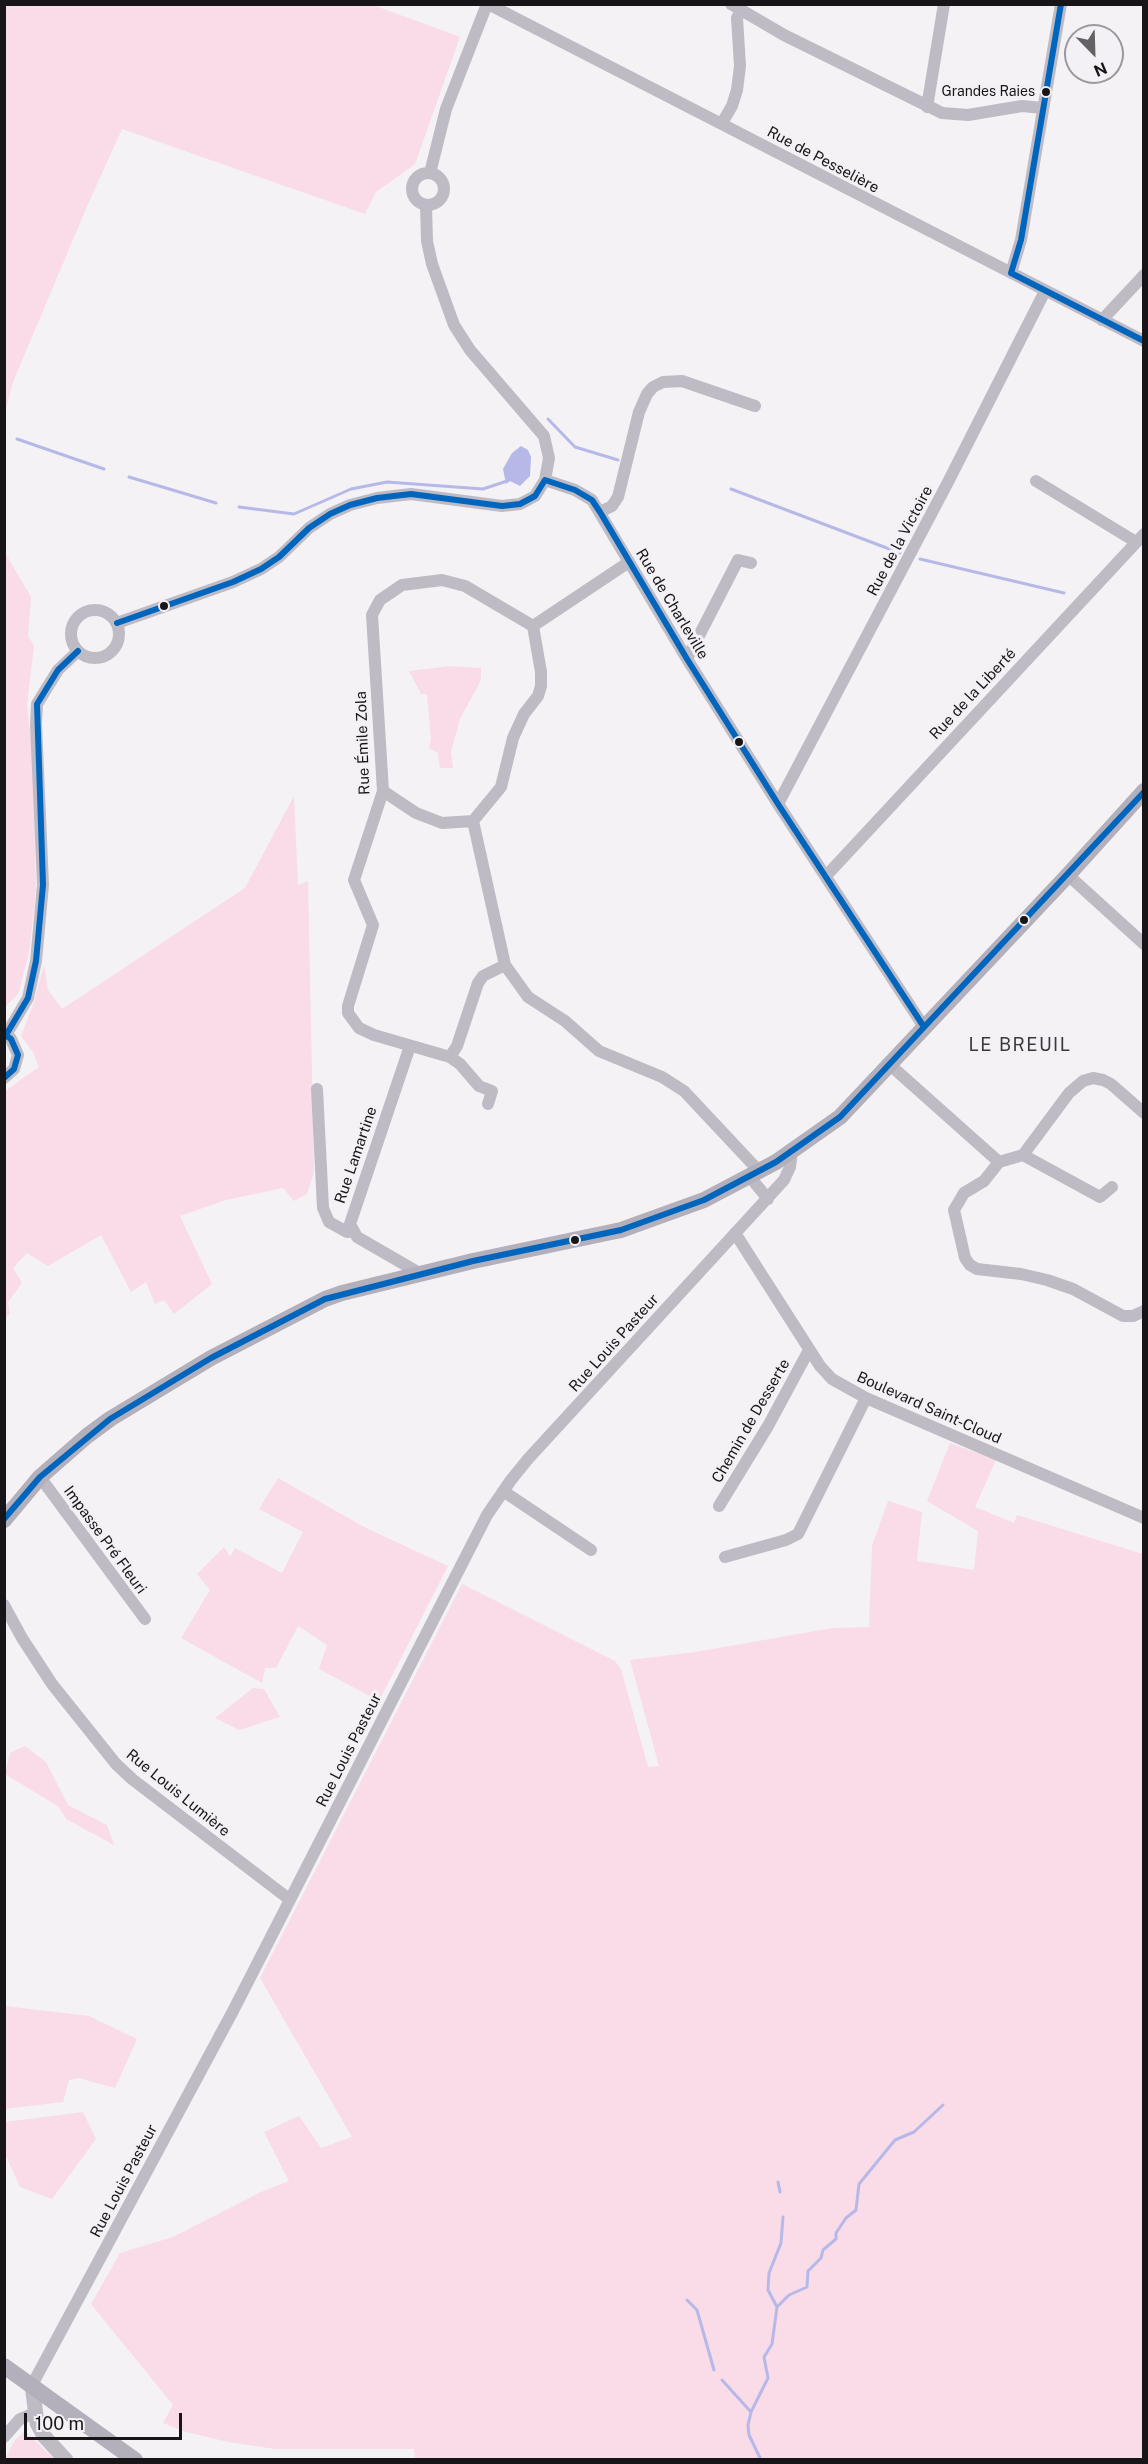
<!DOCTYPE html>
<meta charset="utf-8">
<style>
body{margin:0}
#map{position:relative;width:1148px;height:2464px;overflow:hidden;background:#f4f2f5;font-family:"Public Sans",sans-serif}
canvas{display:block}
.frame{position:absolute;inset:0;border:6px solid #171517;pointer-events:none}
.north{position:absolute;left:1064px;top:24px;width:60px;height:60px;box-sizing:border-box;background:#f4f1f6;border:2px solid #9c999d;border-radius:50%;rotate:157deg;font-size:16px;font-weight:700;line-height:24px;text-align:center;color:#171517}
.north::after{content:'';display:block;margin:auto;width:21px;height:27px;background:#646265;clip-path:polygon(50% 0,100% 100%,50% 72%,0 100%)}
.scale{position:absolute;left:24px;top:2413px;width:158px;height:27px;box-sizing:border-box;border:3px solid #171517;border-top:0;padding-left:8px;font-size:18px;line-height:21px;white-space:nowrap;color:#171517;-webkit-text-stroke:4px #f4f1f6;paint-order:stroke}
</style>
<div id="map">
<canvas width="1148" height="2464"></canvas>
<div class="frame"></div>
<div class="north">N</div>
<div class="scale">100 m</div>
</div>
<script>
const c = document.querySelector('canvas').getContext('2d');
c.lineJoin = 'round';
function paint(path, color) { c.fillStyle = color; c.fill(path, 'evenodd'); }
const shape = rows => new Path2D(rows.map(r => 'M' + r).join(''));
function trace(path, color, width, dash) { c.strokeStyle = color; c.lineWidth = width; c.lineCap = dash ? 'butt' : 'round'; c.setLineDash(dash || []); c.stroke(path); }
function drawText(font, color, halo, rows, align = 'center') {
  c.font = font + ' "Public Sans",sans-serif'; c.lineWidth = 6; c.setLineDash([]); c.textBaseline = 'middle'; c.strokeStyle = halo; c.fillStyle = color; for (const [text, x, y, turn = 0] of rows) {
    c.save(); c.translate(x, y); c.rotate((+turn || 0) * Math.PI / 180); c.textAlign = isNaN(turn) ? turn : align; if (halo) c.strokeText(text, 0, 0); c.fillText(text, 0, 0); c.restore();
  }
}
paint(shape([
 [5,4,373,5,460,37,415,164,376,192,365,214,122,129,88,204,13,382,5,413],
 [4,551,31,597,28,636,34,646,27,705,32,748,36,889,29,953,18,994,5,1007],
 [450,666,481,668,481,680,460,719,451,752,453,768,440,768,438,753,429,748,431,739,427,694,421,694,409,671],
 [294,796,298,885,308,881,314,1172,307,1194,294,1201,283,1188,226,1200,180,1216,212,1284,174,1314,164,1300,155,1304,146,1282,131,1292,101,1235,48,1266,27,1253,13,1268,22,1283,8,1302,10,1314,5,1318,5,1091,39,1067,33,1052,21,1036,33,1005,44,965,48,990,62,1009,245,888],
 [950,1443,996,1460,975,1507,1014,1523,1017,1515,1143,1554,1143,2459,415,2460,414,2449,275,2449,228,2442,186,2432,163,2423,173,2405,91,2304,120,2253,173,2237,261,2192,289,2181,264,2132,299,2116,321,2148,352,2137,260,1978,462,1584,615,1661,621,1669,648,1767,659,1766,630,1660,696,1652,832,1628,869,1627,872,1546,888,1501,922,1512,917,1561,974,1570,978,1531,927,1501],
 [278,1478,366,1528,448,1566,379,1701,319,1669,327,1645,298,1626,276,1668,265,1668,262,1683,181,1638,210,1590,197,1574,224,1547,230,1557,235,1548,282,1573,303,1532,259,1509],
 [253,1688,264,1689,280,1717,239,1730,215,1718],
 [25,1746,46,1762,68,1805,107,1825,114,1845,66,1819,59,1807,5,1774,10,1753],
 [5,2006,89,2016,137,2039,115,2088,79,2078,69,2080,63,2102,5,2109],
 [83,2112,96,2139,52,2199,20,2187,5,2154,5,2122],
 [25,2431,48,2453,55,2459,5,2459,15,2440]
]), '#fadbe8');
paint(shape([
 [521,446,528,450,531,457,530,476,520,486,510,481,506,484,503,469,512,453]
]), '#b6b9e8');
trace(shape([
 [548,419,575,447,618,460],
 [17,439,104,469],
 [129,477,216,503],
 [731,489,900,553],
 [239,507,294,514,351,489,387,482,483,489,507,481],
 [920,559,1064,593],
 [778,2182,780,2192],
 [687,2300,697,2310,714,2370],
 [777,2307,789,2295,807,2287,808,2271,821,2258,823,2250,836,2239,836,2233,846,2218,856,2210,859,2184,895,2140,914,2132,943,2105],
 [722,2380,751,2412],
 [761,2460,749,2435,748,2425,751,2412,768,2378,764,2357,772,2344,777,2307,768,2290,769,2273,781,2243,783,2217]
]), '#b6b9e8', 3);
trace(shape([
 [488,4,1144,341],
 [731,4,784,35,942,113,968,115,1022,106,1043,108],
 [927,107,944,4],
 [722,123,732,106,737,90,740,66,737,18,741,10],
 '412 189a16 16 0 1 1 32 0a16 16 0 1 1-32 0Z',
 [430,173,446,109,487,4],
 [1011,273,1021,240,1061,4],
 [1102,320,1144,275],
 [545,480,575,490,592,500,687,659,778,804,924,1027],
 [1036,481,1136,542],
 [600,512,612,506,618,497,639,412,647,394,653,387,663,382,682,381,755,406],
 '71 634a24 24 0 1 1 48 0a24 24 0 1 1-48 0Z',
 [117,623,233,582,261,569,279,557,309,528,330,514,350,505,377,498,411,494,502,506,520,504,535,496,545,480,549,458,544,436,470,350,454,325,432,264,427,241,426,205],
 [533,626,541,672,541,686,538,696,524,714,513,738,501,787,473,821,505,965,528,997,565,1021,599,1051,662,1077,684,1091,759,1171],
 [687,659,738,560,751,563],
 [383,791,416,813,442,823,473,821],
 [778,804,947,484,1045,291],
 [1068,875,1144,944],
 [826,876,1144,534],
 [4,1034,11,1039,18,1055,14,1069,4,1078],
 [6,1035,28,998,36,961,43,885,36,724,37,704,58,670,78,651],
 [410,1046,350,1224,357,1237,421,1274],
 [450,1057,457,1046,478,983,483,976,505,965],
 [889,1064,999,1162,984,1181,964,1193,954,1210,965,1258,970,1265,977,1269,1021,1274,1047,1280,1073,1289,1123,1316,1133,1316,1144,1311],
 [317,1089,323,1208,329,1222,347,1232,352,1231],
 [488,1104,492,1091,479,1086,460,1064,450,1057,374,1035,359,1028,348,1013,348,1006,373,925,354,880,383,791,372,615,380,600,402,585,442,580,465,586,533,626,629,562],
 [1023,1155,1100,1197,1112,1187],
 [999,1162,1023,1155,1069,1093,1083,1081,1093,1078,1103,1080,1111,1084,1144,1113],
 [750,1177,768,1199],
 [735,1233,820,1366,832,1379,866,1398,1144,1518],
 [40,1477,145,1619],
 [503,1491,591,1550],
 [719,1506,768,1426,809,1350],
 [725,1557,786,1540,798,1534,866,1398],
 [4,1605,22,1638,52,1684,116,1764,132,1779,289,1899],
 [32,2385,233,2011,487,1515,511,1480,528,1459,784,1180,790,1167,792,1151],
 [4,2437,20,2419,35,2413]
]), '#bebbc5', 12);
trace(shape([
 [32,2385,37,2423,44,2436,66,2460]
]), '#bebbc5', 15);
trace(shape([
 [4,1520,40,1477,87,1436,110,1419,211,1358,325,1299,342,1293,473,1261,621,1230,704,1200,776,1162,840,1117,1068,875,1144,791],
 [4,2366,135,2460]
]), '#b3b0bb', 16);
trace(shape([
 [1061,4,1021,240,1011,273,1144,341],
 [117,623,233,582,261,569,279,557,309,528,330,514,350,505,377,498,411,494,502,506,520,504,535,496,545,480,575,490,592,500,600,512,687,659,778,804,924,1027],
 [4,1034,11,1039,18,1055,14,1069,4,1078],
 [6,1035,28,998,36,961,43,885,37,704,58,670,78,651],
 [4,1519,40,1477,110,1419,211,1358,325,1299,473,1261,621,1230,704,1200,776,1162,840,1117,1144,792]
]), '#0065bd', 6);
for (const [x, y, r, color] of [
 [1046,92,5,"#171517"],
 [164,606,5,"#171517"],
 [739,742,5,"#171517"],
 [1024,920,5,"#171517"],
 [575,1240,5,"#171517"]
]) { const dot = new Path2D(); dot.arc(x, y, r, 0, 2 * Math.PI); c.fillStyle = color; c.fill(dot); trace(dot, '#f4f1f6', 2); }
drawText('14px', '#171517', '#f4f1f6', [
 ["Grandes Raies",1035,92]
], 'right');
drawText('15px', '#171517', '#f4f1f6', [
 ["Rue de Pesselière",823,160,28],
 ["Rue de la Victoire",900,541,-62],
 ["Rue de Charleville",672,604,59],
 ["Rue de la Liberté",973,694,-47],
 ["Rue Émile Zola",363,743,-92],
 ["Rue Lamartine",356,1155,-71],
 ["Rue Louis Pasteur",614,1343,-48],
 ["Boulevard Saint-Cloud",929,1408,24],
 ["Chemin de Desserte",751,1421,-60],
 ["Impasse Pré Fleuri",105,1540,54],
 ["Rue Louis Pasteur",349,1750,-63],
 ["Rue Louis Lumière",178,1793,39],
 ["Rue Louis Pasteur",124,2181,-62]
]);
c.letterSpacing = '1.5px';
drawText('18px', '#3a373b', '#f4f1f6', [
 ["LE BREUIL",1020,1045]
]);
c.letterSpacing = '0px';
</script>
